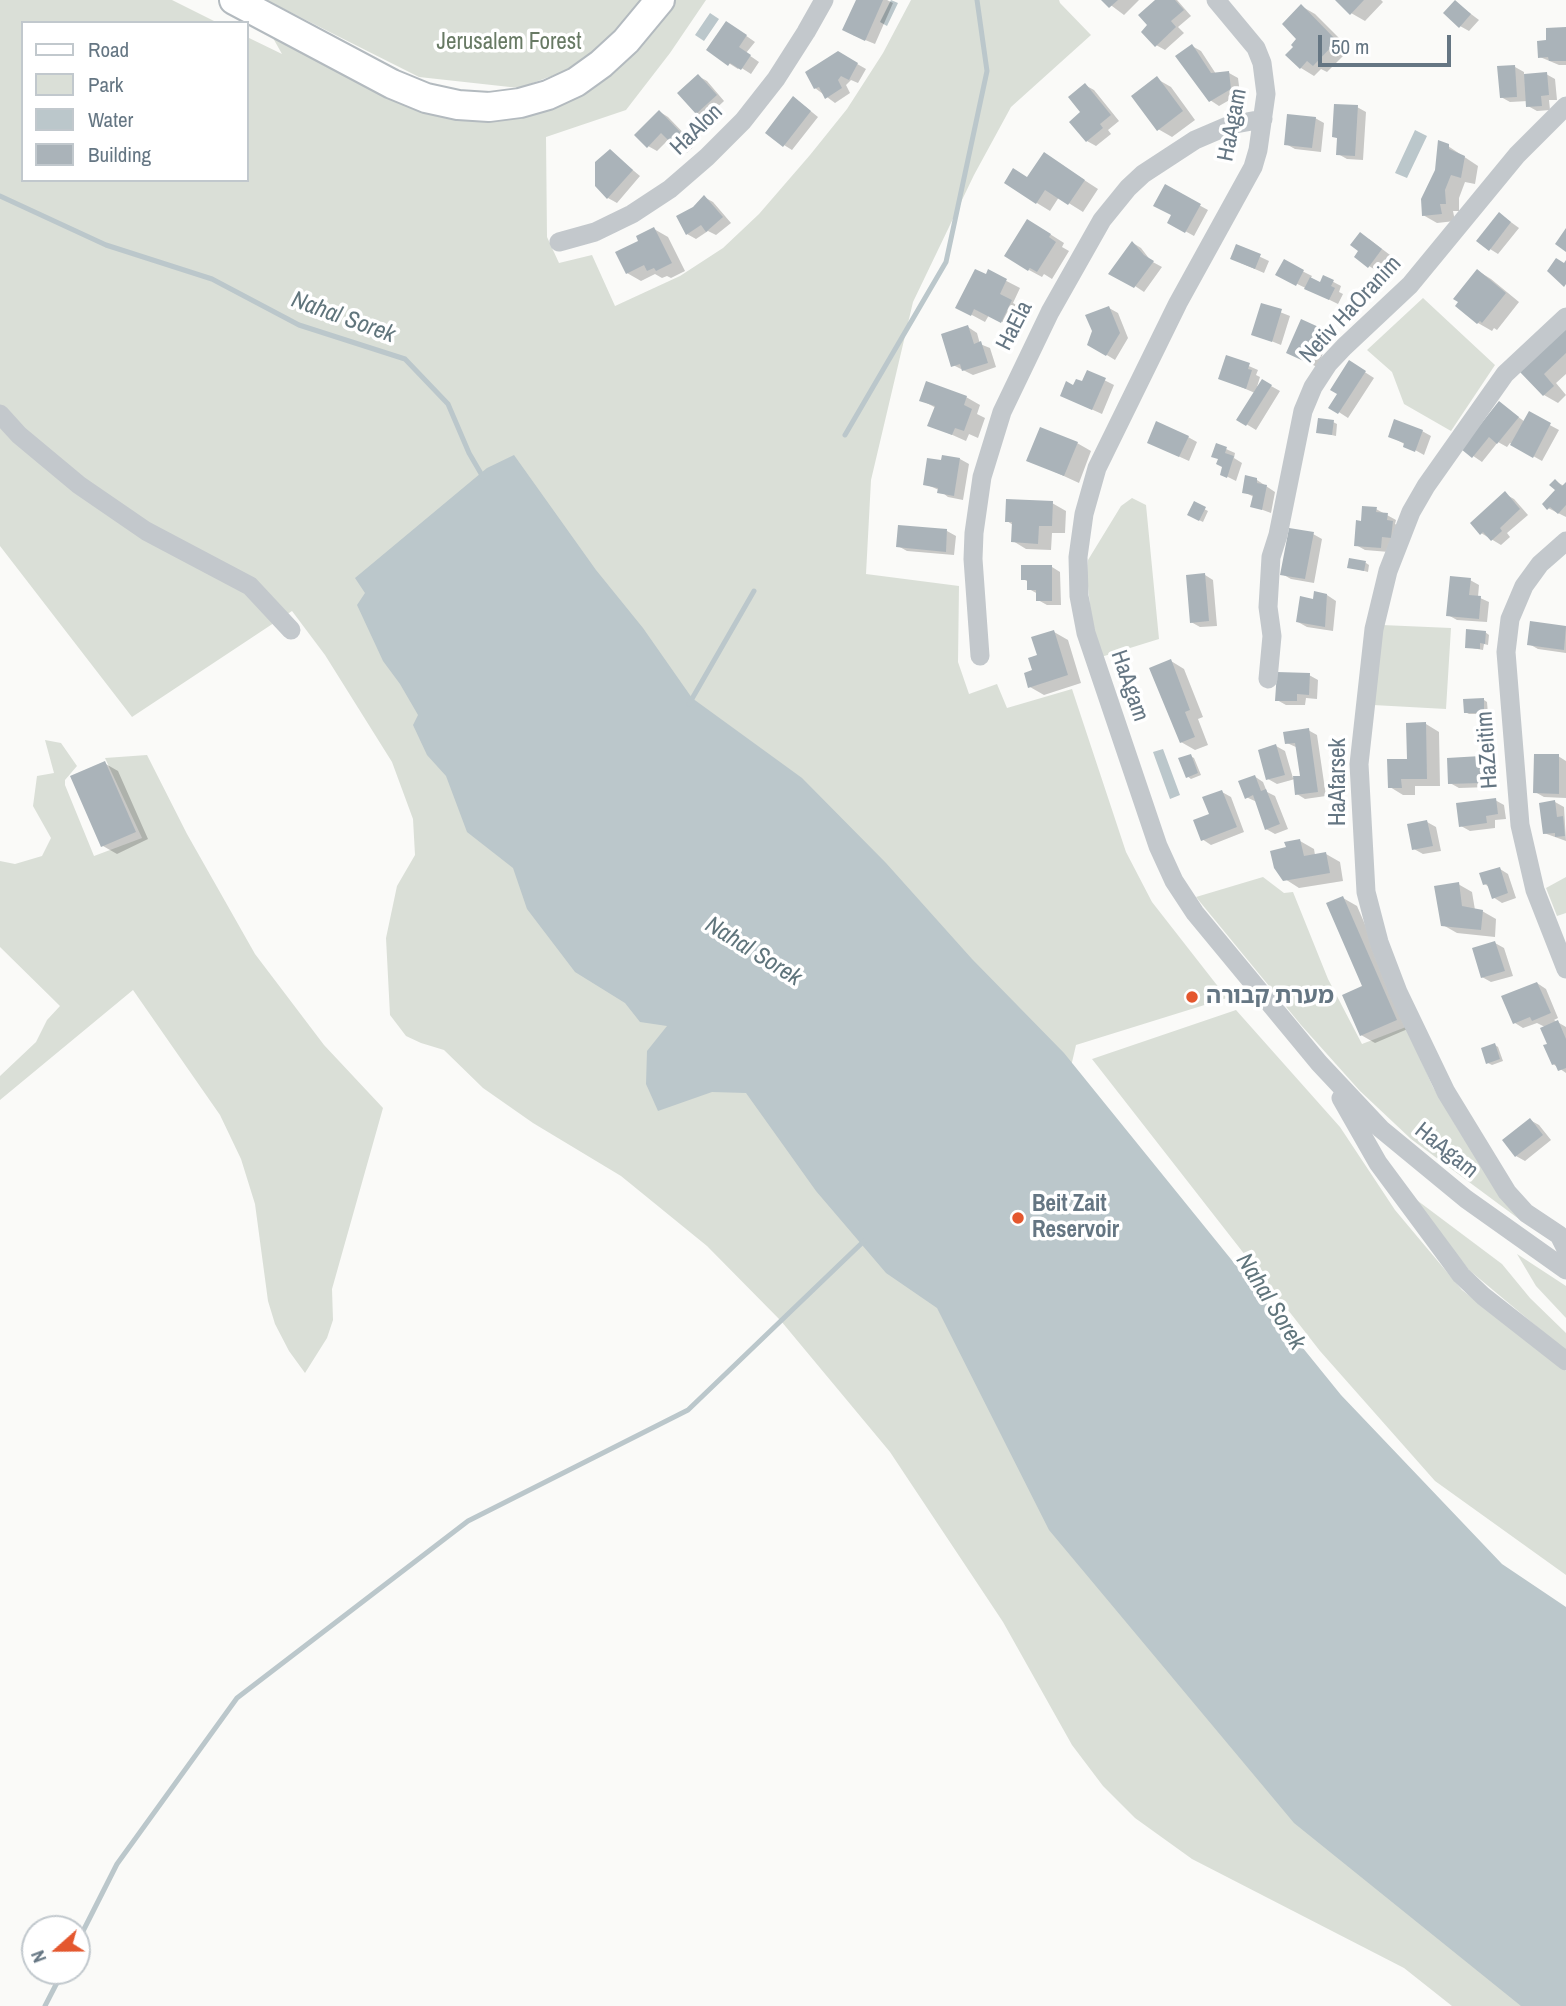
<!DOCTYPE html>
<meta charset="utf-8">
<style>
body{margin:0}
#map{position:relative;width:1566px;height:2006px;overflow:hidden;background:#fafaf8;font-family:"Archivo Narrow",sans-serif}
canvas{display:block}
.legend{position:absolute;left:21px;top:21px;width:228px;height:161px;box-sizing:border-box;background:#fff;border:2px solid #c1c8cd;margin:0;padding:9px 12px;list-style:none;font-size:21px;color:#657683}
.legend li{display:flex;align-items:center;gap:14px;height:35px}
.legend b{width:35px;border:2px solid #c1c8cd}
.north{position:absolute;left:21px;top:1915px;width:70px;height:70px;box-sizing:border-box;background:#fff;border:2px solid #c1c8cd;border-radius:50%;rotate:249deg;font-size:19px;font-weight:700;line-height:28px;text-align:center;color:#657683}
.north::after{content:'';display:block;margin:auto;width:24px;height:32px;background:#e4572e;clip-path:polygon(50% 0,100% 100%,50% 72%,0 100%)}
.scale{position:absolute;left:1318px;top:35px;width:133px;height:32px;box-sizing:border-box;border:4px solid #657683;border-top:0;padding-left:9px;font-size:21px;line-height:24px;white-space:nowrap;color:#657683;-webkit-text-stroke:5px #fff;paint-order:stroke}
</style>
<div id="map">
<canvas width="1566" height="2006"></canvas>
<ul class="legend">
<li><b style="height:9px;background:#fff"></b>Road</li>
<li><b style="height:19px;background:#dadfd7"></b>Park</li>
<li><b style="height:19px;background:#bbc7cb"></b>Water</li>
<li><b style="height:19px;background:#aab3b9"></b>Building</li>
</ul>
<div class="north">N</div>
<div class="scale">50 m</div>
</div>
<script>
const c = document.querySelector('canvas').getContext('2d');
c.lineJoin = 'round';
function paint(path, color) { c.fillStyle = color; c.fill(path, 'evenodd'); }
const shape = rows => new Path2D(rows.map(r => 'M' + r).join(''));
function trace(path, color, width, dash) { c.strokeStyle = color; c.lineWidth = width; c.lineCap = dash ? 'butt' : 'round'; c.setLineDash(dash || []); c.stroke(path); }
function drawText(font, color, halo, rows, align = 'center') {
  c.font = font + ' "Archivo Narrow","Noto Sans Hebrew",sans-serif'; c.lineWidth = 7; c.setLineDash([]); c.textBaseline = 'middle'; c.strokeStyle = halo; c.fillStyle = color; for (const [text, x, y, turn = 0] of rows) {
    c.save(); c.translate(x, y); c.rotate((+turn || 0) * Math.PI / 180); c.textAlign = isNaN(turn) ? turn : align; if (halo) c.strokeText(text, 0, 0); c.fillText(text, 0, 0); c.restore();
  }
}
paint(shape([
 [0,0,172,0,218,23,23,23,23,180,247,180,247,37,282,54,264,22,499,119,671,0,706,0,670,53,626,110,546,137,547,237,559,263,592,255,615,306,680,276,723,248,759,214,810,155,847,109,883,53,911,0,1059,0,1060,3,1091,35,1011,107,974,175,913,302,871,480,866,574,959,586,958,662,969,694,997,684,1007,708,1072,689,1126,852,1152,902,1227,998,1076,1045,1027,1256,1566,2006,1452,2006,1404,1968,1192,1859,1135,1818,1103,1786,1072,1745,1003,1622,890,1452,781,1321,707,1246,621,1176,533,1123,483,1088,444,1050,421,1043,406,1036,390,1015,386,938,397,886,415,855,413,819,392,762,325,655,292,611,132,717,0,546],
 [266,0,643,0,615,39,568,70,519,88,419,77],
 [1423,298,1495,365,1451,431,1404,404,1392,372,1367,350],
 [1132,498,1146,505,1159,639,1101,657,1091,615,1087,577,1088,560,1121,506],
 [1382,625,1451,628,1446,709,1373,705],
 [45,740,61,743,77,766,65,780,65,785,94,856,142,838,105,758,147,755,187,834,255,954,324,1045,383,1108,332,1289,333,1320,327,1338,305,1373,289,1351,275,1324,268,1301,255,1204,241,1159,220,1115,133,990,0,1100,0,1076,36,1042,47,1020,60,1006,0,947,0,861,15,864,42,856,51,838,33,806,37,776,54,773],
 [1263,877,1284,893,1293,892,1328,979,1362,1044,1406,1027,1433,1087,1456,1126,1487,1175,1523,1222,1411,1139,1360,1091,1301,1025,1196,897],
 [1566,877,1566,913,1557,916,1546,888],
 [1236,1010,1340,1127,1395,1210,1462,1290,1566,1371,1566,1575,1435,1481,1320,1351,1092,1059],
 [1410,1195,1502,1264,1530,1298,1566,1333,1566,1351,1469,1270],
 [1517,1254,1566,1286,1566,1318,1536,1286]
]), '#dadfd7');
paint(shape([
 [891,0,898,3,887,26,880,22],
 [710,13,719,19,704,41,695,35],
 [1415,130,1427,136,1407,178,1395,173],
 [514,455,596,570,643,628,692,698,802,778,886,863,972,959,1064,1053,1341,1395,1502,1564,1566,1607,1566,2006,1521,2006,1294,1823,1049,1530,937,1308,886,1273,816,1191,746,1093,712,1092,658,1111,646,1084,647,1051,667,1026,640,1022,625,1003,575,972,527,909,513,868,467,832,446,776,427,755,413,725,418,715,400,684,383,661,357,605,365,593,355,578,487,468],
 [1163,749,1180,795,1170,799,1153,752]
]), '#bbc7cb');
paint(shape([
 [857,0,887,0,893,3,875,44,853,35],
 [1104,0,1139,0,1124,15],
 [1157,0,1177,0,1191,16,1178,27,1184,33,1165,50,1156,45,1150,25],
 [1337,0,1381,0,1383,2,1365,21,1351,13],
 [1455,2,1479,20,1469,31,1460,26],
 [1301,6,1315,14,1350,49,1327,72,1321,69,1314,76,1301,68,1299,39],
 [735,28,755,42,746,53,759,62,751,74,740,67,738,69,708,50],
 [1566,29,1566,65,1559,65,1540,57,1548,42],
 [1192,46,1201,51,1216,74,1229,73,1238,78,1240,94,1219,106,1210,100],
 [838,53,866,69,858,83,851,80,846,85,850,93,835,103,815,88],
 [1515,67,1524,72,1524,75,1546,74,1555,79,1557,100,1549,100,1550,110,1537,111,1528,106,1528,101,1510,102,1501,97],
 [698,76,707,81,724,101,706,118,697,113],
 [1157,79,1171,87,1195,120,1172,137,1158,129],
 [1085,85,1094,90,1119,121,1108,130,1111,134,1096,146,1087,141,1083,113],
 [802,104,818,117,792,150,784,145],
 [1357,107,1366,112,1363,160,1347,159,1338,154,1339,139,1334,136],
 [660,112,668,117,695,145,687,153,669,139,657,151,648,146],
 [1315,118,1324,123,1321,152,1295,149,1286,144],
 [1448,146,1478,166,1475,184,1465,182,1459,198,1459,211,1453,211,1455,221,1437,223,1423,215],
 [610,151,640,176,617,203,608,198,597,185],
 [1058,163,1098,189,1083,212,1059,197,1050,211,1037,203,1028,179],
 [1166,187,1208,210,1194,236,1169,222,1173,215],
 [704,197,713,202,731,223,716,235,708,231,696,239,687,234,694,208],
 [1508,220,1519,228,1498,254,1490,249],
 [654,229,668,237,685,271,671,278,667,276,662,278,655,274,641,281,627,273,641,242],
 [1042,229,1064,243,1062,247,1069,251,1052,279,1044,274,1042,277,1029,270],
 [1369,239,1390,255,1377,271,1369,266],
 [1133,243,1141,248,1151,261,1162,267,1144,292,1132,284],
 [1237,246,1269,261,1264,273,1241,263],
 [1284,262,1312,276,1310,279,1321,284,1324,277,1341,286,1339,292,1343,294,1338,304,1277,274],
 [1478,271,1491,279,1519,302,1497,330,1494,328,1492,331,1478,323,1457,305],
 [989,272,1020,288,1013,303,1025,310,1016,329,989,315,985,322,957,307],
 [1262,305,1290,316,1281,345,1254,334],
 [1109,308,1118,313,1128,338,1115,360,1089,344],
 [968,327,977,333,980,344,990,348,996,367,973,375,953,365],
 [1566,329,1566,374,1556,383,1566,395,1558,403,1544,395,1522,371],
 [1322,330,1331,336,1317,367,1297,357],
 [1228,357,1258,370,1256,375,1260,377,1257,387,1262,381,1280,391,1256,430,1238,419,1255,393,1220,378],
 [1349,362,1374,378,1348,418,1331,407,1339,394],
 [1088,372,1114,385,1102,414,1071,400,1074,387,1083,384],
 [966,397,980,405,977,414,985,418,978,438,969,434,966,441,930,425,936,408,921,400],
 [1500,403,1525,422,1529,414,1559,430,1542,461,1510,443,1507,447,1498,442,1482,462,1463,449],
 [1333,422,1337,424,1336,436,1318,432],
 [1422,431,1431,436,1424,455,1390,436],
 [1188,437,1197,442,1189,461,1158,447],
 [1077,443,1091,451,1079,483,1029,460],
 [1217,445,1235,453,1234,458,1242,463,1236,481,1222,474,1224,467,1219,460],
 [960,459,969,464,963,500,948,497,939,490,925,484,943,462],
 [1257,480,1275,492,1271,513,1252,506,1254,497,1244,492],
 [1555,481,1564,486,1566,484,1566,517,1548,508,1558,490],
 [1505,494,1514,499,1528,515,1507,533,1510,537,1501,545,1481,533],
 [1052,503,1066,511,1065,533,1052,533,1051,550,1026,549,1013,541,1013,525,1007,521],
 [1194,504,1208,511,1203,522,1189,515],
 [1376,509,1396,520,1395,524,1402,528,1389,552,1365,550,1356,545,1362,523],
 [947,531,956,536,954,555,907,551,898,546],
 [1313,534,1322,539,1314,583,1291,579,1282,574],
 [1366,563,1369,565,1368,572,1349,567],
 [1052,567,1060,572,1061,605,1047,605,1038,600,1038,594,1029,589,1029,582,1023,579],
 [1205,575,1213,580,1217,626,1200,627,1191,622],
 [1470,580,1479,585,1478,597,1489,602,1487,622,1457,620,1448,615],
 [1327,595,1336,601,1333,631,1307,627,1298,622,1314,601],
 [1531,623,1566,627,1566,653,1538,649,1529,644],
 [1054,632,1068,640,1081,683,1044,695,1030,687,1034,672],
 [1485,632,1489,635,1488,645,1484,644,1483,650,1467,647],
 [1171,661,1184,669,1203,717,1198,719,1208,745,1195,750,1181,742],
 [1309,675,1318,680,1317,699,1306,698,1305,705,1286,705,1277,700],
 [1484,700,1487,702,1488,714,1469,714,1465,712],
 [1426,724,1439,732,1440,786,1415,786,1415,795,1403,795,1390,787,1408,761],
 [1308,730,1317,735,1326,796,1305,799,1297,794,1295,779,1277,784,1268,779,1276,746,1285,751,1293,778,1302,777,1298,748,1287,743],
 [1190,756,1194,758,1201,775,1191,779,1187,776],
 [1558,756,1566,761,1566,798,1544,797,1535,792],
 [1480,758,1489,763,1490,787,1459,788,1450,783],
 [104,763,118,771,148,839,117,854,103,846],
 [1254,776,1263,782,1267,792,1275,796,1288,829,1275,834,1266,829,1257,802,1246,797],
 [1222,792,1231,797,1244,832,1211,845,1202,839],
 [1495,800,1504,805,1506,819,1495,820,1495,828,1470,831,1461,826],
 [1555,802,1564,807,1566,841,1544,833],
 [1427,822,1436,827,1441,851,1423,854,1414,849],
 [1300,841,1314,849,1315,855,1326,854,1340,862,1343,881,1299,888,1285,879,1288,848],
 [1500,869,1508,874,1516,898,1502,903,1493,897,1490,888,1485,884],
 [1458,884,1472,892,1475,910,1482,911,1496,919,1495,937,1457,933,1443,925],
 [1343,898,1357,906,1410,1028,1375,1043,1361,1035,1365,987],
 [1495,943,1504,948,1513,976,1491,982,1482,977],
 [1537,983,1546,989,1558,1018,1554,1020,1566,1027,1566,1073,1553,1064,1545,1027,1537,1023,1523,1028,1515,1023],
 [1495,1045,1498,1047,1503,1061,1492,1065,1488,1063],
 [1530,1120,1539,1125,1551,1140,1525,1161,1516,1156]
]), '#0003');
trace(shape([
 [0,196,106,245,212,279,299,325,405,359,448,404,469,453,483,477],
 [845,435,946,262,987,71,977,0],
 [689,704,754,591],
 [77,1943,117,1864,237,1698,468,1521,688,1410,864,1241],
 [45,2006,63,1971]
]), '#bbc7cb', 5);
paint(shape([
 [856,0,883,0,865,41,842,30],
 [1101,0,1118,0,1109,8],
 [1155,0,1175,0,1184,10,1171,21,1176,27,1155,47,1141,32,1147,25,1138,15],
 [1335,0,1364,0,1350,15],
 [1455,0,1471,14,1459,28,1443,13],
 [1301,4,1337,41,1313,66,1307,61,1300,69,1285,55,1293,47,1291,45,1296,39,1282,24],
 [726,21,747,35,739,47,751,55,741,70,730,63,728,66,706,50],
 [1566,27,1566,61,1549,61,1548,57,1538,58,1537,41,1546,40,1546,28],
 [1192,44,1211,73,1229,71,1231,89,1209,102,1175,56],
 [838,51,858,63,849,80,841,76,838,80,842,88,825,99,819,87,814,89,805,72],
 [1515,65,1517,97,1500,98,1497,66],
 [1547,72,1549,95,1541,96,1542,106,1526,107,1524,74],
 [698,74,717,95,696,114,677,93],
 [1157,76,1183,111,1157,131,1131,96],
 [1085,83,1111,115,1100,124,1103,128,1086,142,1069,122,1080,112,1068,97],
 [793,96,811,111,783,147,765,133],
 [1334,104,1358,105,1355,156,1336,155,1337,138,1332,137],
 [659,110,687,139,677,149,661,133,647,148,634,135],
 [1287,114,1316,117,1312,148,1284,145],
 [1438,140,1449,144,1449,149,1465,156,1461,178,1451,175,1445,190,1446,204,1440,204,1442,214,1422,216,1421,199,1435,170],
 [610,149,633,170,607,199,595,186,595,162],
 [1044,152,1085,180,1068,205,1045,190,1036,204,1004,183,1013,168,1027,177],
 [1165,184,1201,204,1185,233,1167,223,1171,215,1153,206],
 [704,195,723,217,706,232,701,225,686,235,676,216,693,207],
 [1499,212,1511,222,1489,251,1476,241],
 [1027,219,1051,234,1049,237,1056,242,1037,272,1030,268,1028,271,1004,256],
 [654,227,672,263,656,271,654,268,647,271,644,265,626,274,615,252,638,241,636,236],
 [1566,228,1566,252,1555,244],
 [1360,232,1382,249,1368,268,1354,257,1358,251,1350,245],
 [1132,241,1144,255,1154,261,1134,288,1108,274],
 [1236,244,1261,254,1255,269,1230,259],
 [1556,258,1564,263,1566,260,1566,284,1564,287,1547,271],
 [1284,259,1304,270,1296,286,1275,275],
 [975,269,986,274,988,269,1007,279,1000,294,1012,300,1001,323,974,309,971,316,955,308],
 [1477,269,1506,293,1482,323,1480,321,1477,324,1455,306,1458,302,1453,299],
 [1323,275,1334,280,1331,286,1335,288,1329,300,1304,289,1310,277,1320,282],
 [1261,303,1282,309,1272,342,1251,335],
 [1109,306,1120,333,1106,356,1087,345,1092,331,1085,315],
 [1301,319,1323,329,1308,363,1286,353],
 [968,325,974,344,981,341,988,363,962,371,960,364,951,367,941,334],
 [1566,327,1566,353,1544,374,1554,386,1543,396,1519,371],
 [1226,355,1250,363,1248,369,1252,370,1246,389,1218,379],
 [1349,360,1366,371,1338,414,1328,408,1337,394,1330,390],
 [1087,370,1106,378,1092,410,1060,396,1066,381,1073,385,1076,379,1082,381],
 [1262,379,1272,385,1246,426,1236,420],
 [926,381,967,396,964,405,972,409,964,431,955,428,952,435,927,426,935,406,919,401],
 [1499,401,1519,417,1497,444,1489,437,1472,458,1461,449],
 [1529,411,1551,423,1533,458,1510,445],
 [1318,418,1334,420,1332,435,1316,433],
 [1394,419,1423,430,1415,452,1403,447,1404,443,1388,437],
 [1156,421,1189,436,1179,457,1147,443],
 [1040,427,1078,442,1064,476,1026,461],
 [1216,443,1227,447,1225,453,1234,456,1227,478,1220,475,1222,467,1216,464,1218,459,1211,457],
 [942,455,960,458,954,496,937,493,938,488,923,485,927,458,941,460],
 [1245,475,1257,478,1257,483,1267,485,1262,510,1250,507,1253,495,1242,493],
 [1555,479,1562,486,1566,482,1566,505,1558,514,1550,507,1547,510,1542,504,1555,490,1549,485],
 [1505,491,1520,509,1500,528,1502,531,1491,541,1483,532,1480,535,1470,523],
 [1006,499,1053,501,1052,526,1039,526,1038,544,1011,542,1012,522,1005,522],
 [1194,501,1206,507,1199,521,1187,515],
 [1362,506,1377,507,1376,512,1388,513,1387,520,1393,521,1391,538,1382,537,1381,548,1354,546,1356,520,1361,521],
 [898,525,947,529,946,552,896,547],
 [1289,528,1314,532,1305,579,1280,575],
 [1349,558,1366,561,1364,571,1347,568],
 [1021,565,1052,565,1052,601,1036,601,1036,590,1027,590,1027,580,1021,580],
 [1205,573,1209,621,1190,623,1186,575],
 [1450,576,1471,578,1469,595,1481,596,1479,619,1446,616],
 [1314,591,1327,594,1325,627,1296,622,1300,596,1313,599],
 [1530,621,1566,626,1564,650,1527,645],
 [1466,629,1486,631,1485,644,1480,643,1480,649,1465,648],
 [1054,630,1068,675,1028,688,1024,673,1032,670,1028,658,1037,655,1031,637],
 [1171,659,1190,710,1185,712,1195,737,1180,743,1149,668],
 [1277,672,1310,673,1309,695,1297,694,1297,701,1275,701],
 [1484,698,1484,713,1464,713,1463,699],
 [1426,722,1427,779,1401,779,1402,788,1388,788,1387,759,1407,759,1406,723],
 [1309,728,1318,792,1295,795,1293,776,1300,776,1295,743,1285,744,1283,732],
 [1276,744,1285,775,1266,780,1258,750],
 [1191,754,1198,773,1186,778,1178,758],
 [1534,754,1559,754,1559,794,1533,793],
 [1481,756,1482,783,1448,784,1447,758],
 [105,761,136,832,101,847,70,776],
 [1255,775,1261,791,1266,789,1280,824,1265,830,1253,795,1245,799,1238,781],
 [1222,790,1237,827,1201,841,1193,820,1209,814,1202,797],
 [1496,798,1498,814,1486,816,1487,823,1459,827,1456,803],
 [1555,800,1557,817,1563,816,1565,836,1555,837,1555,833,1543,834,1539,803],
 [1427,820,1433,846,1412,850,1407,824],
 [1300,839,1304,856,1326,852,1330,873,1283,881,1274,868,1270,851,1286,847,1284,842],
 [1500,867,1508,893,1492,899,1487,884,1483,885,1479,873],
 [1459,882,1462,906,1483,910,1481,930,1441,926,1434,886],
 [1343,896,1397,1020,1360,1036,1342,995,1362,986,1326,903],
 [1495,941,1505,971,1481,978,1472,948],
 [1537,982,1551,1013,1532,1021,1530,1017,1513,1024,1501,996],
 [1558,1020,1566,1039,1566,1068,1558,1071,1555,1064,1552,1065,1543,1045,1547,1044,1540,1028],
 [1495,1043,1500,1059,1486,1064,1481,1048],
 [1530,1118,1543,1135,1515,1157,1502,1140]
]), '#aab3b9');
const secondary = shape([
 [234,0,392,84,426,98,458,105,489,107,520,103,548,95,576,82,601,64,626,41,660,0]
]);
trace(secondary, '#b3babf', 32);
trace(shape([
 [1216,0,1256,48,1262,63,1266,94,1258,150,1253,167,1178,303,1097,468,1084,514,1078,557,1079,596,1086,633,1158,846,1174,881,1195,913,1319,1063,1381,1129,1466,1199,1566,1270],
 [559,242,595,232,632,214,670,189,707,157,743,121,776,79,806,32,824,0],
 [1566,317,1505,374,1426,486,1411,512,1388,571,1374,629,1359,764,1366,892,1379,942,1398,992,1446,1092,1507,1192,1526,1213,1559,1235,1566,1249],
 [0,414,19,435,79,485,146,531,250,586,291,630],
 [1566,541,1540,564,1524,586,1510,619,1506,652,1520,825,1535,890,1566,969],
 [980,656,973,559,974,533,982,477,1002,412,1050,312,1102,220,1128,188,1143,174,1195,140,1230,125,1263,119],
 [1268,679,1272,636,1268,607,1271,557,1278,535,1303,411,1313,387,1328,364,1344,347,1410,285,1517,155,1566,106],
 [1341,1098,1378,1163,1461,1275,1483,1296,1566,1361]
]), '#c3c8cc', 19);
trace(secondary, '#fff', 28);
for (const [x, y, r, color] of [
 [1192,997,7,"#e4572e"],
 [1018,1218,7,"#e4572e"]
]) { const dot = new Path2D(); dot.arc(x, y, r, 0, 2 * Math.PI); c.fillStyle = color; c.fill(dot); trace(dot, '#fff', 2.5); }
drawText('23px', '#687a64', '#fff', [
 ["Jerusalem Forest",509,43]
]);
drawText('23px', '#657683', '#fff', [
 ["HaAgam",1233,125,-79],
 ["HaAlon",697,130,-44],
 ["Netiv HaOranim",1351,310,-47],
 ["HaEla",1015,326,-63],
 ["HaAgam",1129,686,71],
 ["HaZeitim",1488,750,-94],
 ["HaAfarsek",1339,782,-90],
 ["HaAgam",1446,1151,39]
]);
drawText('bold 23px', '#657683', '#fff', [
 ["מערת קבורה",1206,997],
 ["Beit Zait",1032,1205],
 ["Reservoir",1032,1231]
], 'left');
drawText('italic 24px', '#60757c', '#fff', [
 ["Nahal Sorek",343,318,20],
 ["Nahal Sorek",753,952,32],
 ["Nahal Sorek",1270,1302,58]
]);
</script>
